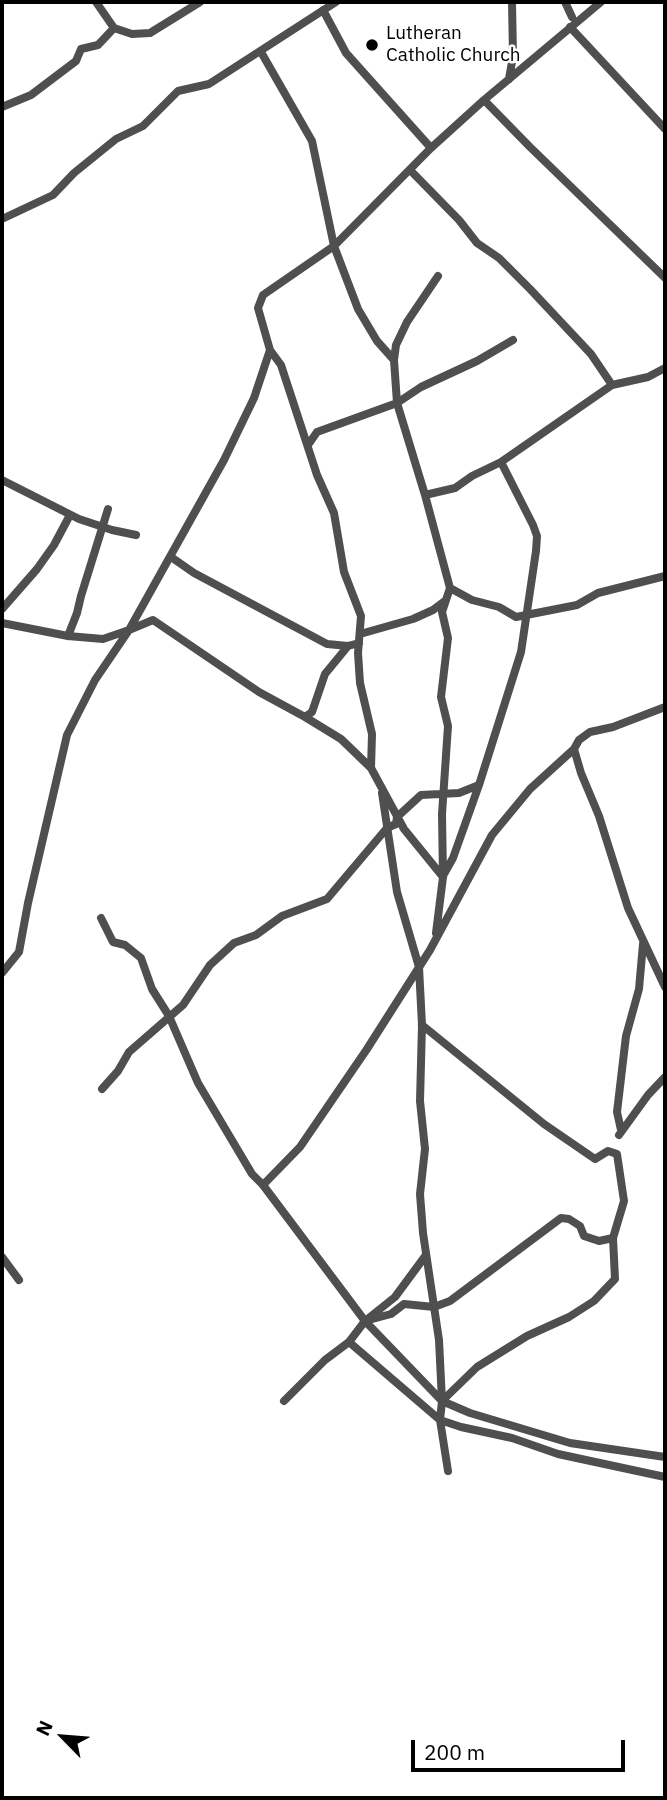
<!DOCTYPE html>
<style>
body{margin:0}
#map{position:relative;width:667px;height:1800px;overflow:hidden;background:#fff;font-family:"IBM Plex Sans",sans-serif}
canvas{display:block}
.frame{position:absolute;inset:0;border:4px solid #000;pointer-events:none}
.north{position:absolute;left:28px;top:1702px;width:70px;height:70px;-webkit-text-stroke:5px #fff;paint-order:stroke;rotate:295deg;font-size:19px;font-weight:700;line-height:28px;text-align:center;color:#000}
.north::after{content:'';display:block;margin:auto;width:24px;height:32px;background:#000;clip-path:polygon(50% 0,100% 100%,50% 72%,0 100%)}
.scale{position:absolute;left:411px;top:1740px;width:214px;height:32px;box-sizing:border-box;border:4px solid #000;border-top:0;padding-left:9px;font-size:21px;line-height:24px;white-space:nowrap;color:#000;-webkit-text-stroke:5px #fff;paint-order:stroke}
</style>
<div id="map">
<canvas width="667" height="1800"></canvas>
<div class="frame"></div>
<div class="north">N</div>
<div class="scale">200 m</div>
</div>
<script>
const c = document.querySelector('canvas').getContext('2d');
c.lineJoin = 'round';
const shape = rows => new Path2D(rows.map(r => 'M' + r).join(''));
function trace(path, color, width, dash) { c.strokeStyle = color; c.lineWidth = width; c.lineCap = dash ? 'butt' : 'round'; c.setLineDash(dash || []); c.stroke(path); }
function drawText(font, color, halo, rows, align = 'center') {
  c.font = font + ' "IBM Plex Sans",sans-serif'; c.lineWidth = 5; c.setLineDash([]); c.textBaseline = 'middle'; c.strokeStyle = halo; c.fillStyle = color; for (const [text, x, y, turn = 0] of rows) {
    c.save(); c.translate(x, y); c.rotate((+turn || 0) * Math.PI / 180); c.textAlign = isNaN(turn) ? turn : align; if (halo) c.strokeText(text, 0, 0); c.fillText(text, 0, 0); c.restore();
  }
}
trace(shape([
 [96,2,114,28],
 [565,2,572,17],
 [323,10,346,53,431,148],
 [570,27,665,129],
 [261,52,312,141,334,246,358,309,377,341,394,360,397,403,425,495,450,588,442,612,448,638,441,697,448,726,442,814,443,877,436,933],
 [509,79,513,56,512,2],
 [484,100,530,147,665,278],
 [2,107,31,95,76,61,81,49,98,45,114,28,132,34,150,33,200,2],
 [410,170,459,220,477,243,499,258,530,289,591,354,612,385],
 [2,219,53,195,74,173,116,139,143,126,178,91,209,84,336,2],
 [270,350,281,365,317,475,334,513,344,572,361,616,358,653,360,683,372,734,371,768],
 [394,360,396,345,407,322,438,276],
 [308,445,317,432,397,403,421,387,477,361,513,340],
 [2,480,79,519,112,530,136,535],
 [425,495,455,488,472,476,501,462,612,385,648,377,665,368],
 [171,557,194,573,327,644,348,646,359,643],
 [450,588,472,600,499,607,516,617,577,605,598,593,665,576],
 [2,609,37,569,54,545,70,515],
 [2,623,68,636,103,639,129,630,224,460,254,398,270,350,258,308,263,295,334,246,431,148,484,100,601,2],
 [360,634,413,619,433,610,445,601],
 [68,636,77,613,81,596,108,509],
 [665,707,613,727,590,732,579,740,574,749,581,773,599,816,628,908,665,987],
 [305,717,312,712,325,674,348,646],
 [574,749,530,789,492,835,430,950,367,1049,300,1147,263,1185,365,1321,442,1401,470,1413,570,1443,665,1457],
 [382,793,397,892,419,967,422,1025,420,1101,425,1149,420,1194,423,1233,439,1340,442,1401,440,1420,448,1471],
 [444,874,453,858,479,785],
 [101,918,113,942,125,945,141,958,152,989,169,1016,198,1083,252,1174,263,1185],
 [2,973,19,952,28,903,67,735,95,680,129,630,153,620,259,692,305,717,341,739,371,768,404,829,443,877],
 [422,1025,544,1124,595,1159,608,1151,617,1154,624,1201,613,1238,615,1279,594,1301,569,1317,527,1336,477,1367,442,1401],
 [102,1089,118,1071,129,1052,183,1005,210,965,234,943,256,935,282,916,327,899,387,828,396,824,397,817,421,795,459,793,479,785,521,652,536,551,537,536,533,525,501,462],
 [621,1130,617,1112,626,1036,639,989,643,944],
 [619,1135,648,1095,665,1077],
 [2,1257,19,1280],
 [365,1321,391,1314,404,1304,434,1307,450,1301,561,1218,569,1219,580,1226,584,1236,599,1241,613,1238],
 [349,1342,440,1420,461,1427,512,1438,558,1454,665,1477],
 [284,1401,325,1360,349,1342,365,1321,395,1297,426,1255]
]), '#4f4f4f', 8);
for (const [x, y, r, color] of [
 [372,45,7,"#000"]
]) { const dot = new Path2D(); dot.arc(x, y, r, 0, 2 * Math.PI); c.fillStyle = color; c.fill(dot); trace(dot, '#fff', 2.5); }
drawText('19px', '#000', '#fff', [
 ["Lutheran",386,34],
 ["Catholic Church",386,56]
], 'left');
</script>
